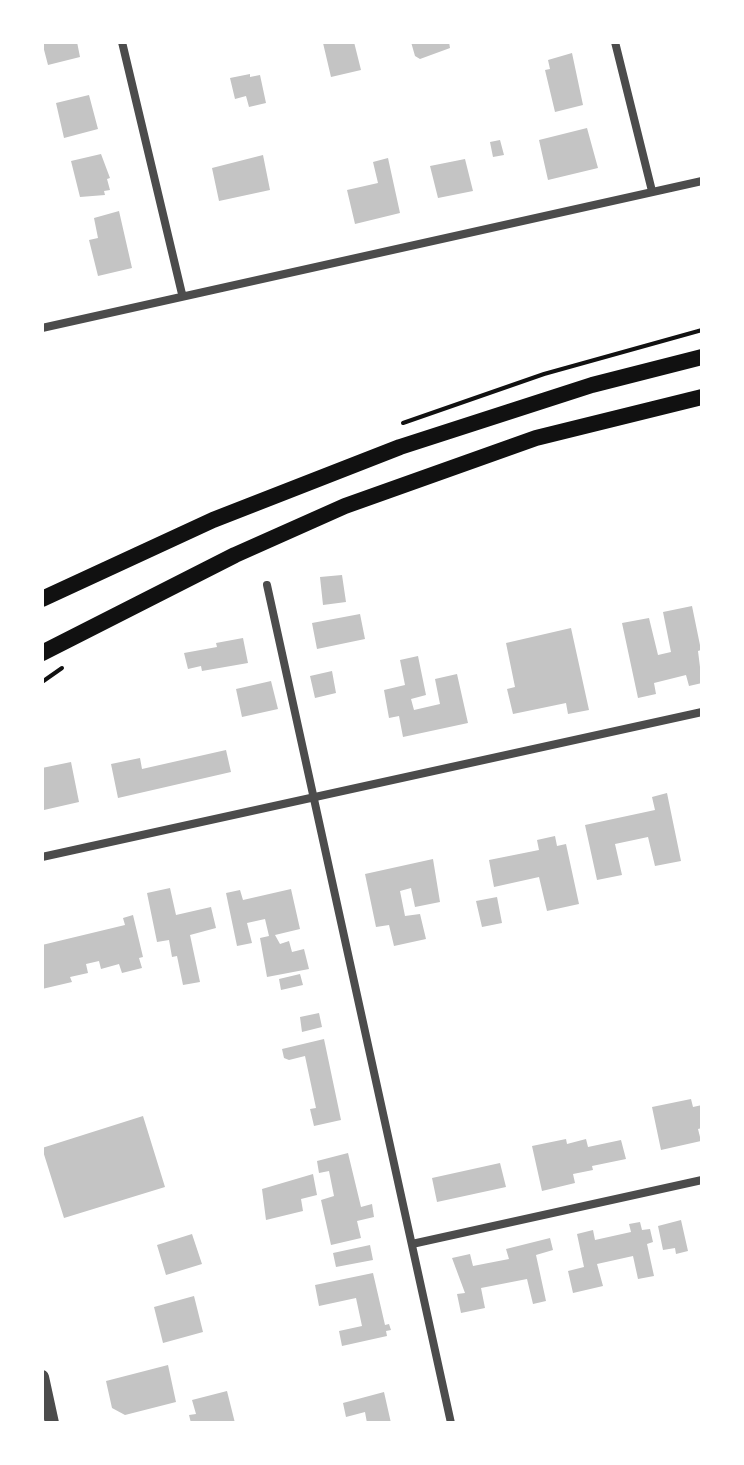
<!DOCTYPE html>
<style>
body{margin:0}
#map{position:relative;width:744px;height:1465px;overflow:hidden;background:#fff;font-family:"DejaVu Sans",sans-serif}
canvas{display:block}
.frame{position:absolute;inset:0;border:44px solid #fff;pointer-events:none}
</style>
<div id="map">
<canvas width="744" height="1465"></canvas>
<div class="frame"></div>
</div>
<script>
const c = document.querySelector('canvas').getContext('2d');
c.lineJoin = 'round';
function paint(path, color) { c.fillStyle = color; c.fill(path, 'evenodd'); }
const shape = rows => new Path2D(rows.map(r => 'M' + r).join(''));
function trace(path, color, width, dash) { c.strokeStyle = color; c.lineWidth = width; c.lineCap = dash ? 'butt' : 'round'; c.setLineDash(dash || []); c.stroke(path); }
paint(shape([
 [42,42,77,42,80,57,48,65],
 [354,42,361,70,331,77,323,43],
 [411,42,449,42,450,48,420,59,415,56],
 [572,53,583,105,555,112,545,70,550,69,548,60],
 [250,74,250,77,260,75,266,103,249,107,246,96,235,99,230,78],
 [89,95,98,129,64,138,56,103],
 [587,128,598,168,548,180,539,140],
 [500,140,504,155,493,157,490,142],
 [101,154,110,178,107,179,110,190,104,191,105,195,80,197,71,161],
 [263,155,270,190,219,201,212,168],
 [388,158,400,213,355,224,347,190,378,183,373,162],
 [465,159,473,191,438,198,430,166],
 [119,211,132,268,98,276,89,240,98,238,94,218],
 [342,575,346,602,323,605,320,577],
 [692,606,701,650,698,651,702,683,689,686,686,675,654,683,656,694,638,698,622,623,649,618,658,655,671,652,663,612],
 [360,614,365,639,317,649,312,623],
 [571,628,589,710,568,714,566,703,513,714,507,689,515,687,506,643],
 [243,638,248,663,202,671,201,666,188,669,184,653,217,647,216,643],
 [418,656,426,695,411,699,414,710,440,704,435,679,457,674,468,723,403,737,399,716,389,718,384,690,405,685,400,660],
 [332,671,336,693,315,698,310,676],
 [271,681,278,709,242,717,236,689],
 [226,750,231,772,118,798,111,764,140,758,142,769],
 [71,762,79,802,44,810,42,817,42,768],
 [667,793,681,861,655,866,648,837,615,844,622,875,597,880,585,825,655,810,652,797],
 [555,836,557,846,566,844,579,904,547,911,539,877,494,887,489,860,539,850,537,840],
 [433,859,440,902,415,907,411,888,400,891,405,916,420,914,426,939,394,946,389,925,376,927,365,874],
 [170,888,176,915,211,907,216,928,190,935,200,982,183,985,177,956,172,957,169,940,157,942,147,893],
 [291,889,300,929,275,935,280,944,289,941,292,952,304,949,309,969,267,977,260,938,269,936,265,919,247,923,252,943,237,946,226,893,240,890,243,900],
 [497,897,502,923,482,927,476,901],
 [133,915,143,957,139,958,142,968,122,973,119,964,101,969,99,961,86,964,88,973,70,977,72,982,42,989,42,945,125,925,123,918],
 [300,974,303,985,281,990,279,979],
 [319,1013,322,1027,302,1032,300,1017],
 [324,1039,341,1120,314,1126,310,1109,316,1108,305,1056,289,1060,284,1058,282,1049],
 [691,1099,693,1107,702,1105,702,1128,698,1129,701,1141,661,1150,652,1107],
 [143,1116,165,1187,64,1218,42,1148],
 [566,1139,567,1144,586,1139,588,1147,621,1140,626,1159,592,1166,593,1170,573,1174,575,1183,542,1191,532,1146],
 [348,1153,361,1207,372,1204,374,1217,357,1221,361,1238,331,1245,321,1200,334,1196,329,1171,319,1173,317,1161],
 [500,1163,506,1187,437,1202,432,1178],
 [313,1174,317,1195,301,1199,303,1211,266,1220,262,1189],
 [681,1220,688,1251,676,1254,675,1248,663,1250,658,1226],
 [640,1222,642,1230,650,1229,653,1242,647,1244,654,1276,638,1279,633,1256,597,1264,603,1286,573,1293,568,1271,584,1267,577,1234,593,1230,595,1240,631,1232,629,1224],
 [192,1234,202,1264,166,1275,157,1245],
 [550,1238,553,1250,536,1255,546,1301,533,1304,527,1279,481,1288,485,1308,461,1313,457,1294,465,1293,452,1258,470,1254,473,1266,509,1259,506,1249],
 [370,1245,373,1260,336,1267,333,1253],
 [373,1273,385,1325,389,1324,391,1330,386,1331,387,1336,342,1346,339,1331,362,1326,356,1298,319,1306,315,1285],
 [194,1296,203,1332,163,1343,154,1307],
 [168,1365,176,1402,125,1415,112,1408,106,1381],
 [227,1391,235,1423,191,1423,189,1415,196,1414,192,1400],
 [384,1392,391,1423,367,1423,365,1412,346,1417,343,1403]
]), '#c4c4c4');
trace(shape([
 [403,423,544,374,702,330],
 [42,682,62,668]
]), '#111', 4);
trace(shape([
 [122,42,182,294],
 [615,42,652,191],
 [42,328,702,181],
 [267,585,451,1423],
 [42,857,702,712],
 [412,1244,702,1180]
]), '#4c4c4c', 8);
trace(shape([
 [42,1377,52,1423]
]), '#4c4c4c', 14);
trace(shape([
 [42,599,213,520,400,447,592,385,702,357],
 [42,653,235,555,345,506,536,438,702,397]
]), '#111', 16);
</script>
